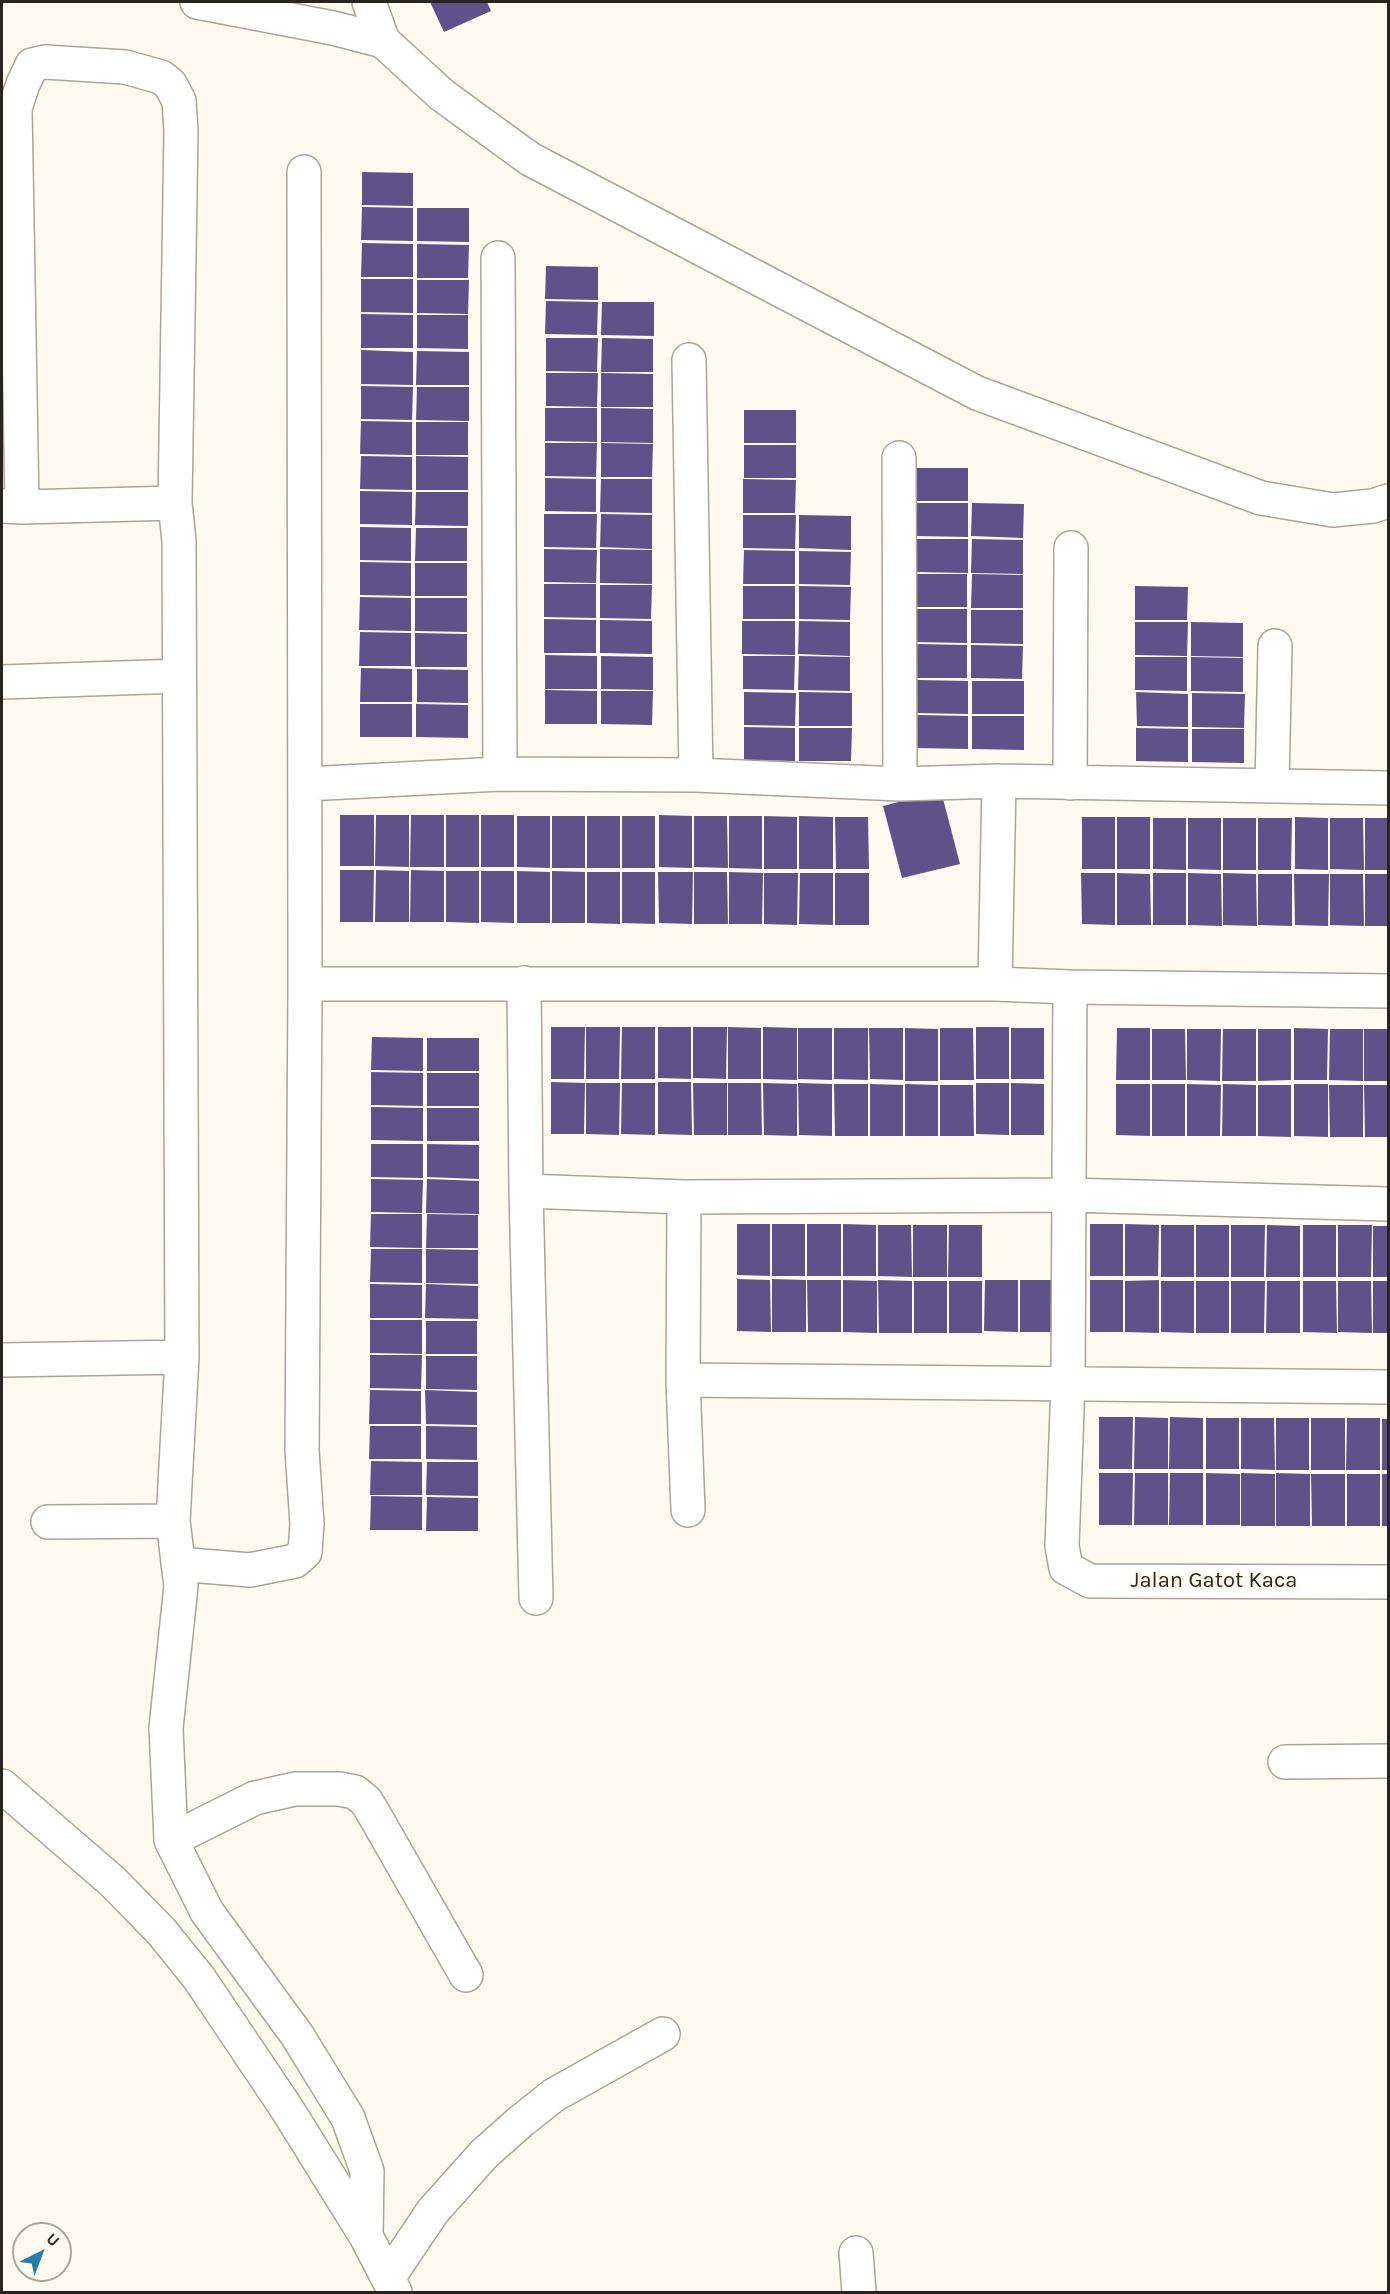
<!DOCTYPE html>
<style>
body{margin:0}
#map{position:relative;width:1390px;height:2294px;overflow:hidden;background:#fffaef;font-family:Karla,sans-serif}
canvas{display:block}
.frame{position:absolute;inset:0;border:3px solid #28251e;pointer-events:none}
.north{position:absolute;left:12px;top:2222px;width:60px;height:60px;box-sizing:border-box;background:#fffaef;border:2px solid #a9a59b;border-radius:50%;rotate:42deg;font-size:16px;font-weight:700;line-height:24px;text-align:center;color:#28251e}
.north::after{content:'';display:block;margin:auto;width:21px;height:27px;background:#257eac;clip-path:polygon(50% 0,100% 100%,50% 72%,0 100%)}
</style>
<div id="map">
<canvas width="1390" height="2294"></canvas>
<div class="frame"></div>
<div class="north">U</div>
</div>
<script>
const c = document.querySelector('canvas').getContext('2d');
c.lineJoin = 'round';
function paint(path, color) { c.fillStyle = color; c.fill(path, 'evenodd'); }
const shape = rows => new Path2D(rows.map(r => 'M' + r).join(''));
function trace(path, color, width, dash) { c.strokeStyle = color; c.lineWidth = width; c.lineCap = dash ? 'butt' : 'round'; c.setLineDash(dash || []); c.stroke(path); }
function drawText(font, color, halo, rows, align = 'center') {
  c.font = font + ' Karla,sans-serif'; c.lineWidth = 6; c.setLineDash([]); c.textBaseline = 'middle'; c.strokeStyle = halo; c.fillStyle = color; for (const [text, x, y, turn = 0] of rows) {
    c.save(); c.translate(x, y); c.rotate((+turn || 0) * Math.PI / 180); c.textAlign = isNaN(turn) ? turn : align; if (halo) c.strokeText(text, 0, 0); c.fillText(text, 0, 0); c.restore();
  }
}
paint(shape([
 [430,2,487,2,491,11,444,32],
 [362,172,413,173,413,206,362,205],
 [362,207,413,208,413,241,361,240],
 [417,208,469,208,469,242,417,241],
 [362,243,413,244,413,277,361,277],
 [417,244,469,245,468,278,417,278],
 [546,266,598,267,598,300,545,299],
 [361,279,413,279,413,313,361,312],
 [417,280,469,280,468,314,417,313],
 [546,301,598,302,597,335,545,334],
 [602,302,654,302,654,336,601,335],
 [361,314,413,315,413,348,361,348],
 [417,315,468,315,468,349,417,348],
 [546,338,598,338,597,372,546,371],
 [602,338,653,339,653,372,601,372],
 [361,350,413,352,413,385,361,384],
 [417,351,469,352,469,385,416,385],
 [546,373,598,373,597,407,546,406],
 [601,373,653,374,653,407,601,407],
 [361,386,413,387,412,420,361,419],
 [417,387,469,387,469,421,416,420],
 [545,408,597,408,597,442,545,441],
 [601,408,653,409,653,443,601,442],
 [744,410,796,410,796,443,744,443],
 [361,421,412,422,412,455,360,454],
 [416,422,468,422,468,455,416,455],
 [545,443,597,443,596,477,545,476],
 [601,443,653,444,652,477,601,477],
 [744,445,796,445,796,478,744,478],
 [361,456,412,457,412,490,360,489],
 [416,456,468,457,468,490,416,490],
 [916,468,968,468,968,501,916,501],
 [545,478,596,479,596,512,545,511],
 [601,479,652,479,652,513,600,512],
 [743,479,796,480,795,513,743,513],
 [360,491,412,492,412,525,360,524],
 [416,492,468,492,468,526,415,525],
 [916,503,968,503,968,537,916,536],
 [972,503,1024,504,1023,538,971,536],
 [544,514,597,514,596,548,544,547],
 [601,514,652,515,652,549,600,547],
 [743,515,796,515,795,549,743,548],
 [799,515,851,516,851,550,799,548],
 [360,527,411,528,411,561,360,560],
 [416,528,467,528,467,561,415,561],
 [915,539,968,539,968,573,915,572],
 [972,539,1023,540,1023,574,971,573],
 [544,549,597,550,596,583,544,582],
 [600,549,652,550,652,584,600,583],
 [744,550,795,551,795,584,743,584],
 [799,551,851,552,850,585,799,584],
 [360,562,411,563,411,596,360,595],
 [415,563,467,563,467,596,415,596],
 [915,574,967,574,967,607,915,607],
 [972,574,1023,575,1023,608,971,608],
 [544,584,596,584,596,618,544,617],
 [600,585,652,585,651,619,600,618],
 [743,586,795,586,795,619,743,619],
 [799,586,851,587,850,620,799,619],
 [1135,586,1188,587,1187,620,1135,620],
 [360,597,411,598,411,631,359,630],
 [415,598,467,598,467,632,415,631],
 [915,609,967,609,967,643,915,642],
 [971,610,1023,610,1023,644,971,643],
 [544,619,596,620,596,653,544,653],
 [600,620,652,621,652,654,600,653],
 [742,621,795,621,795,655,742,654],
 [799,621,850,622,850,656,798,654],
 [1135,622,1188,622,1187,656,1135,655],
 [1191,622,1243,623,1243,657,1191,656],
 [360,632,411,633,411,666,359,666],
 [415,633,467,634,467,667,415,667],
 [915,644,967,645,967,678,915,678],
 [971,645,1023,646,1022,679,971,678],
 [545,655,597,656,597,689,545,689],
 [601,656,653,657,653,690,601,689],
 [743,656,795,656,794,690,743,689],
 [799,656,850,657,850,691,798,690],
 [1135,657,1187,657,1187,691,1135,690],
 [1191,657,1243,658,1243,692,1191,691],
 [361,668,412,669,412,702,360,702],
 [417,669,468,670,468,703,417,702],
 [917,680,968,681,968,714,916,713],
 [972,681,1024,681,1024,714,972,714],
 [545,690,597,691,597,724,545,724],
 [601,691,653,691,652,725,601,724],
 [744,692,796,693,795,726,744,725],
 [799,692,852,693,852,726,799,726],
 [1136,692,1188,694,1188,727,1137,726],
 [1192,693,1245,694,1244,728,1192,727],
 [360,704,412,704,412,737,360,737],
 [416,704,468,705,468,738,416,737],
 [916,715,968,716,968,749,916,748],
 [972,716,1024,716,1024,750,972,749],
 [744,727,795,728,795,761,744,760],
 [799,728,852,728,851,761,799,761],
 [1136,728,1188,729,1188,762,1136,761],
 [1192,729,1244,729,1244,763,1192,762],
 [941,791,960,864,902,878,883,806],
 [340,815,374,815,374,866,340,866],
 [376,815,409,815,409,867,375,866],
 [411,815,444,815,444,867,410,867],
 [446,815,479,815,479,867,446,867],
 [481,815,514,815,514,867,481,867],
 [659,815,692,816,692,868,659,867],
 [517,816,550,816,550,868,517,867],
 [552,816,585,816,585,868,552,868],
 [587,816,620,816,620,868,587,868],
 [622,816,655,816,655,868,622,868],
 [694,816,727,816,728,868,694,867],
 [729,816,762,816,762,869,729,868],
 [764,816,797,817,797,869,764,869],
 [799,816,833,817,833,869,799,869],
 [835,817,868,817,869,869,836,869],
 [1082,817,1115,817,1115,869,1082,869],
 [1117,817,1150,817,1150,869,1117,869],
 [1295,817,1328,818,1328,870,1295,869],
 [1153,818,1186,818,1186,870,1153,869],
 [1188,818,1221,818,1221,870,1188,869],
 [1223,818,1256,818,1256,870,1223,870],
 [1258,818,1292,818,1291,870,1258,870],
 [1330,818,1363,818,1364,870,1330,869],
 [1365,818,1388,818,1388,870,1365,870],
 [340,870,374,870,373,922,340,922],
 [376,870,409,871,409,922,375,922],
 [411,870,444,871,444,922,410,922],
 [446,871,479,871,479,923,446,922],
 [481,871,514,871,514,923,481,922],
 [517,871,550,872,550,923,517,923],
 [552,871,585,872,585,923,552,923],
 [587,872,620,872,620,924,587,923],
 [622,872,655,872,655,924,622,923],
 [658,872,693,872,692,924,659,923],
 [694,872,727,872,728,924,694,924],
 [729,872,763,873,762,924,729,924],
 [764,873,798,873,797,925,764,924],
 [800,873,833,873,833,925,799,924],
 [835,873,869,873,869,925,835,925],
 [1081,873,1115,873,1115,925,1082,924],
 [1117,873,1150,874,1151,925,1117,925],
 [1153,873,1186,873,1186,925,1153,925],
 [1188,873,1221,874,1222,926,1188,925],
 [1223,873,1256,874,1257,926,1223,925],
 [1258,874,1292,874,1292,926,1258,925],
 [1294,874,1329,874,1328,926,1295,925],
 [1330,874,1363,874,1364,926,1330,925],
 [1365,874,1388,874,1388,926,1365,926],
 [551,1027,585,1027,584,1079,551,1079],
 [586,1027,620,1027,619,1079,586,1079],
 [622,1027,655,1027,655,1079,621,1079],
 [658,1027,691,1027,691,1079,658,1078],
 [693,1027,727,1027,726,1079,693,1078],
 [728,1027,761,1028,761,1079,728,1079],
 [763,1027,797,1028,797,1080,763,1079],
 [976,1027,1009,1027,1009,1079,976,1079],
 [798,1028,832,1028,832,1080,798,1079],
 [834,1028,868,1028,868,1080,834,1079],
 [869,1028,903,1028,903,1080,870,1079],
 [905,1028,938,1029,938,1081,905,1081],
 [940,1028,973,1028,974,1080,940,1080],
 [1011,1028,1044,1028,1044,1079,1011,1079],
 [1117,1028,1150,1028,1150,1080,1116,1080],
 [1294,1028,1328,1029,1327,1080,1294,1080],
 [1152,1029,1185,1029,1186,1080,1152,1080],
 [1187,1029,1221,1029,1220,1081,1187,1080],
 [1223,1029,1256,1029,1256,1081,1222,1081],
 [1258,1029,1291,1029,1291,1080,1258,1081],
 [1330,1029,1363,1029,1363,1081,1329,1080],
 [1364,1029,1388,1029,1388,1081,1364,1081],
 [372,1037,423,1038,423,1071,371,1070],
 [427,1038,479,1038,479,1071,427,1071],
 [371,1072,423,1073,423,1106,371,1105],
 [427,1073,479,1073,479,1106,427,1106],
 [551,1082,585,1083,584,1134,551,1134],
 [658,1082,691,1082,692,1135,658,1134],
 [586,1083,620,1083,619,1135,586,1134],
 [622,1083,655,1083,655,1135,621,1134],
 [693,1083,727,1083,727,1135,694,1135],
 [728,1083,761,1083,762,1135,728,1135],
 [763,1083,797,1084,797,1136,764,1135],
 [798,1083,832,1084,832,1136,799,1135],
 [976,1083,1009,1083,1009,1135,976,1134],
 [1011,1083,1044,1084,1044,1135,1011,1135],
 [834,1084,868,1084,868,1136,835,1136],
 [870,1084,903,1085,903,1136,870,1136],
 [905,1084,938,1085,938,1136,905,1136],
 [1116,1084,1150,1084,1150,1136,1116,1135],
 [1152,1084,1185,1084,1185,1136,1152,1136],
 [1187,1084,1221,1085,1220,1136,1187,1136],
 [1223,1084,1256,1085,1256,1136,1222,1136],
 [1294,1084,1328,1084,1328,1137,1294,1136],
 [940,1085,973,1085,974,1136,940,1136],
 [1258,1085,1291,1085,1291,1137,1258,1136],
 [1329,1085,1363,1085,1363,1137,1330,1137],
 [1364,1085,1388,1085,1388,1137,1365,1137],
 [371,1107,423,1108,423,1141,371,1140],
 [427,1108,479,1108,479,1141,427,1141],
 [371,1144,423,1144,423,1178,371,1177],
 [427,1144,479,1145,479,1179,427,1177],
 [371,1179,423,1180,422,1213,371,1212],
 [427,1179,479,1181,479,1214,426,1213],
 [371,1214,422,1214,422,1248,370,1247],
 [427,1214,478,1215,478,1248,426,1248],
 [737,1224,770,1224,770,1276,737,1275],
 [772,1224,805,1224,805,1276,772,1276],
 [807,1224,841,1224,841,1276,807,1276],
 [843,1224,876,1225,876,1276,843,1276],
 [1090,1224,1123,1224,1123,1276,1090,1276],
 [1125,1224,1159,1225,1158,1276,1125,1276],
 [878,1225,911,1225,912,1277,878,1276],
 [913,1225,947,1225,947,1277,913,1277],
 [949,1225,982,1225,982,1277,948,1277],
 [1161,1225,1194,1225,1194,1277,1161,1277],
 [1196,1225,1229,1225,1229,1277,1196,1277],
 [1231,1225,1265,1225,1264,1277,1231,1277],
 [1267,1225,1300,1226,1300,1277,1266,1277],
 [1303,1225,1336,1225,1336,1277,1303,1277],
 [1338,1225,1372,1225,1371,1277,1338,1277],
 [1373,1226,1388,1226,1388,1277,1373,1277],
 [371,1249,422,1249,422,1283,370,1282],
 [426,1249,478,1250,478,1284,426,1283],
 [737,1279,770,1280,771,1332,737,1331],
 [772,1279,806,1280,806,1332,772,1332],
 [807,1280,841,1280,841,1332,808,1332],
 [843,1280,877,1281,877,1333,843,1332],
 [878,1280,912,1281,912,1333,879,1333],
 [985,1280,1018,1280,1018,1332,984,1331],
 [1020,1280,1053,1280,1053,1332,1020,1332],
 [1090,1280,1123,1280,1123,1332,1090,1332],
 [1159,1280,1159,1333,1125,1332,1125,1281],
 [914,1281,947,1281,947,1333,914,1333],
 [949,1281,982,1281,982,1333,949,1333],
 [1161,1281,1194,1281,1194,1333,1161,1332],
 [1196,1281,1229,1281,1229,1333,1196,1333],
 [1231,1281,1265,1281,1264,1333,1231,1333],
 [1267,1281,1300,1281,1300,1333,1266,1333],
 [1303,1281,1336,1281,1337,1333,1303,1332],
 [1338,1281,1371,1281,1372,1333,1338,1332],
 [1373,1281,1388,1281,1388,1333,1373,1333],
 [370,1284,422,1285,422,1318,370,1318],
 [426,1284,478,1286,478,1319,425,1318],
 [370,1320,422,1320,422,1354,370,1353],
 [426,1321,477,1321,477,1354,426,1354],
 [370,1355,422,1355,421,1389,370,1388],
 [426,1356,477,1356,477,1390,426,1389],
 [370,1390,421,1391,421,1424,369,1424],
 [425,1390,477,1392,477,1425,426,1424],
 [1099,1417,1133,1417,1132,1469,1099,1469],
 [1135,1417,1168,1418,1168,1469,1134,1469],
 [1170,1417,1203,1418,1203,1469,1169,1469],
 [1206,1418,1239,1418,1239,1469,1206,1469],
 [1241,1418,1274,1418,1275,1470,1241,1469],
 [1276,1418,1309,1418,1309,1470,1276,1470],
 [1311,1418,1345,1418,1345,1470,1311,1470],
 [1347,1418,1380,1418,1380,1470,1346,1470],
 [1382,1419,1388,1419,1388,1470,1382,1470],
 [370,1426,421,1426,421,1459,369,1459],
 [426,1426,477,1427,477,1460,426,1459],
 [371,1461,422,1462,422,1495,370,1495],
 [427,1462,478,1462,478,1496,426,1495],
 [1099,1473,1133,1473,1132,1525,1099,1525],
 [1135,1473,1168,1473,1168,1525,1134,1525],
 [1170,1473,1203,1473,1203,1525,1169,1525],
 [1206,1473,1240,1474,1240,1525,1206,1525],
 [1241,1473,1275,1474,1275,1526,1241,1526],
 [1276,1473,1310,1474,1310,1526,1276,1526],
 [1311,1474,1345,1474,1345,1526,1312,1526],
 [1347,1474,1380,1474,1380,1526,1347,1526],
 [1382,1474,1388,1474,1388,1526,1382,1526],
 [371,1496,422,1497,422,1530,370,1530],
 [427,1497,478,1498,478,1531,426,1531]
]), '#5f528b');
const minor = shape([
 [197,2,333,28,383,41,442,95,530,159,977,393,1261,498,1333,510,1373,506,1388,501],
 [369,2,383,41],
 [498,258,500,774],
 [689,360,696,775],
 [899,458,900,784],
 [2,506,22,507,175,503,179,541,182,1357,173,1521,181,1586,166,1728,171,1840,207,1912,297,2035,348,2118,367,2171,366,2236],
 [22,507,15,108,23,84,32,65,45,62,125,67,161,77,170,84,179,101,181,131,175,503],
 [2,682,179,676],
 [1070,783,1071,548],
 [306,784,500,774,696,775,900,784,999,781,1388,788],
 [1272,785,1275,646],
 [524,983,526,1191,536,1598],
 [305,984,995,984,1070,987,1388,991],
 [995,984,999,781],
 [1070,987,1068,1384,1062,1546,1066,1568,1090,1581,1388,1582],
 [526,1191,684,1197,1069,1195,1388,1204],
 [684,1197,683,1380,688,1510],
 [2,1360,182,1357],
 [683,1380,1388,1387],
 [48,1522,173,1521],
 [178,1564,250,1570,295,1561,305,1552,307,1524,302,1450,305,984,304,172],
 [1285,1762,1388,1761],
 [2,1786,112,1881,161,1931,199,1978,287,2109,366,2236,395,2292],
 [171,1840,255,1798,295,1789,339,1789,355,1792,366,1801,375,1816,466,1975],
 [856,2253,859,2292],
 [388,2278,433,2211,484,2154,520,2122,554,2095,663,2034]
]);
trace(minor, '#ada593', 36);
trace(minor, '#fff', 33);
drawText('22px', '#28251e', '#fffaef', [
 ["Jalan Gatot Kaca",1214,1581]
]);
</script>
